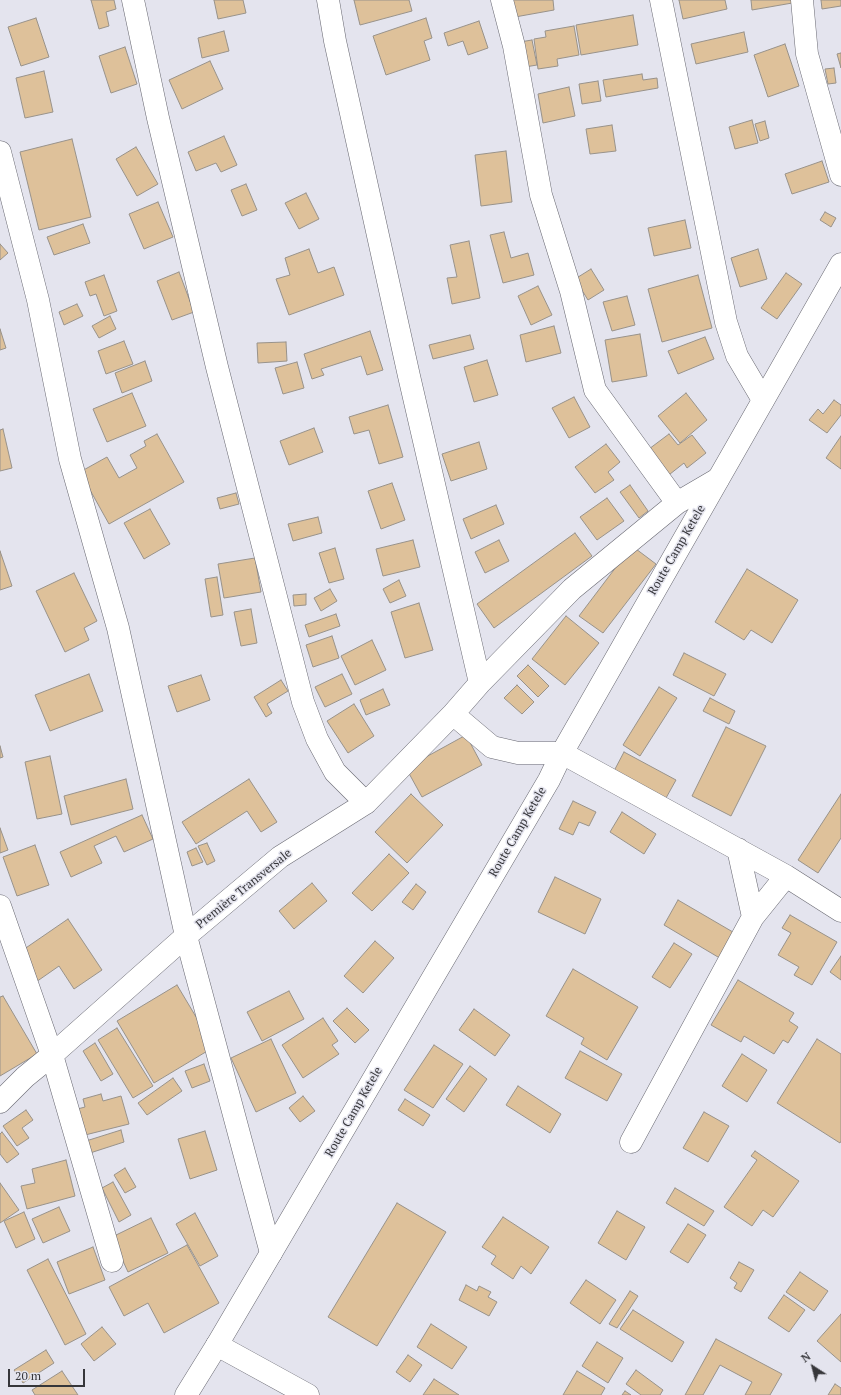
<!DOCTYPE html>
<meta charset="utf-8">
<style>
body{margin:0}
#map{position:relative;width:841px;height:1395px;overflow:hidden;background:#e4e4ee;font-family:"PT Serif",serif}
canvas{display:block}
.north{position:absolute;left:793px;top:1347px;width:40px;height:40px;-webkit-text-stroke:3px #e4e4ee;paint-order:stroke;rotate:324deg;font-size:11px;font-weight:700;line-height:16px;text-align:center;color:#36363a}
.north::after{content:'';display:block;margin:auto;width:14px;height:18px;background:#36363a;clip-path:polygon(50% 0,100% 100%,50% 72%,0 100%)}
.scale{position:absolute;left:8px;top:1369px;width:77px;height:18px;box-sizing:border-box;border:2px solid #36363a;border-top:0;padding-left:5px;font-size:12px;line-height:14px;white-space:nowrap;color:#36363a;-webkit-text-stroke:3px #e4e4ee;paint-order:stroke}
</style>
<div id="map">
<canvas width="841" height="1395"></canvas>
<div class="north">N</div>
<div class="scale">20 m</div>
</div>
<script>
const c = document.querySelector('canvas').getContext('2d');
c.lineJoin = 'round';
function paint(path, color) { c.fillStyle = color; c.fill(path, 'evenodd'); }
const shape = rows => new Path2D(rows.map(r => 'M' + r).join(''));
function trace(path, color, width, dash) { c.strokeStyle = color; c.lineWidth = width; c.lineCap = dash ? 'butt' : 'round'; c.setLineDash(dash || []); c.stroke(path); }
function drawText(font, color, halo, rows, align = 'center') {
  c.font = font + ' "PT Serif",serif'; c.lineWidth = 3; c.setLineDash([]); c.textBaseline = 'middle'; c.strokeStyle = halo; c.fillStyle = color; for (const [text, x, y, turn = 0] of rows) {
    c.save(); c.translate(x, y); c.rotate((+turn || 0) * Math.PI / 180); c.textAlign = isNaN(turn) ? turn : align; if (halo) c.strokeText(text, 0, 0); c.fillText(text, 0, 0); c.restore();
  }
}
const building = shape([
 [91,0,114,0,116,9,106,12,109,26,99,29,91,0],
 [214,0,243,0,246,13,218,19,214,0],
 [354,0,409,0,412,11,360,25,354,0],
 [512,0,553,0,554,10,515,17,512,0],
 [679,0,725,0,727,9,683,19,679,0],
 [751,0,798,0,798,2,752,10,751,0],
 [821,0,841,0,841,6,822,9,821,0],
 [633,15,638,45,581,55,576,25,633,15],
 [36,18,49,57,21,66,8,27,36,18],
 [426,18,432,38,424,41,430,60,386,75,373,36,426,18],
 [479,21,488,48,468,55,463,41,448,46,444,33,479,21],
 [574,26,579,55,557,59,558,66,538,69,534,39,546,37,545,31,574,26],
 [224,31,229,51,202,58,198,38,224,31],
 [744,32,748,52,696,64,691,44,744,32],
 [532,40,537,65,519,68,514,43,532,40],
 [785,44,799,86,768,97,754,55,785,44],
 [125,47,137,84,111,93,99,56,125,47],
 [841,53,841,68,837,54,841,53],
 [210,61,223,89,182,109,169,80,210,61],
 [834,68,836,83,828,84,825,69,834,68],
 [44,71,53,112,25,118,16,78,44,71],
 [642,74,643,80,657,78,658,88,606,97,603,80,642,74],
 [598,81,601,101,582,104,579,84,598,81],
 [569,87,575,116,543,123,538,94,569,87],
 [752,120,758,143,735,149,729,127,752,120],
 [765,121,769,138,760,141,755,124,765,121],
 [612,125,616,151,590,154,586,129,612,125],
 [224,136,237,165,221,172,216,163,196,171,188,152,224,136],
 [72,139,91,217,39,230,20,152,72,139],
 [136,147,158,184,137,196,116,159,136,147],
 [506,151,512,202,481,206,475,155,506,151],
 [822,161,829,182,792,194,785,174,822,161],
 [246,184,257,210,242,216,231,190,246,184],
 [306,193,319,219,299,229,285,203,306,193],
 [158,202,173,237,144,249,129,214,158,202],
 [825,212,836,218,831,227,820,220,825,212],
 [685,220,691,248,654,256,648,228,685,220],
 [83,224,90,243,54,255,47,237,83,224],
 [504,232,511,258,528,253,534,275,503,283,490,235,504,232],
 [469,241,480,298,452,304,447,278,457,277,450,245,469,241],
 [0,244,8,253,0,260,0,244],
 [309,249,318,273,334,267,344,295,289,315,276,279,290,275,285,258,309,249],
 [758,249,767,279,740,287,731,258,758,249],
 [591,269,604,290,588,300,575,279,591,269],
 [179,272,194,312,172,320,157,281,179,272],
 [786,273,802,284,777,319,761,308,786,273],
 [104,275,117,311,104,316,96,294,90,296,85,282,104,275],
 [698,275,712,328,662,342,648,289,698,275],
 [538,286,552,315,531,325,518,296,538,286],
 [627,296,635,325,612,331,603,302,627,296],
 [77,304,83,316,64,325,59,312,77,304],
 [110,316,116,329,99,338,92,326,110,316],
 [554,326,561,353,526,362,520,335,554,326],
 [0,329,6,348,0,350,0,329],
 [370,331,383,370,367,375,361,356,321,369,324,375,312,379,304,354,370,331],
 [640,334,647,376,612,382,605,340,640,334],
 [470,335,474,349,433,359,429,345,470,335],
 [705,337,714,359,678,374,668,351,705,337],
 [124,341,133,364,106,374,98,351,124,341],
 [286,342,287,361,258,363,257,343,286,342],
 [487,360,498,395,474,402,464,367,487,360],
 [145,361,152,381,122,393,115,373,145,361],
 [297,362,304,388,283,394,275,368,297,362],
 [132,393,146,426,107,442,93,409,132,393],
 [686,393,707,420,680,443,658,416,686,393],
 [574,397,590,427,569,438,552,408,574,397],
 [834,400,841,405,841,415,827,433,809,420,818,409,823,414,834,400],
 [388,405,403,457,379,464,369,430,354,434,349,417,388,405],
 [314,428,323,452,289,465,280,441,314,428],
 [3,429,12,468,0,471,0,430,3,429],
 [157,434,184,482,109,524,80,472,107,457,119,478,137,468,130,455,146,446,144,441,157,434],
 [669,434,678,445,692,435,706,453,687,468,684,463,665,478,645,452,669,434],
 [841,436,841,469,826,458,841,436],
 [479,442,487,469,451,481,442,454,479,442],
 [606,444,620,462,608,472,614,480,595,493,575,467,606,444],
 [392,483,405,520,381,529,368,491,392,483],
 [630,485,648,511,639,518,620,492,630,485],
 [236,493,239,504,220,509,217,498,236,493],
 [607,498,624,521,597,540,580,517,607,498],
 [496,505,504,524,471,539,463,519,496,505],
 [150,509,170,544,144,559,124,523,150,509],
 [318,517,322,533,293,541,288,524,318,517],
 [575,533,592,556,494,628,477,604,575,533],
 [413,540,420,567,383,576,376,549,413,540],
 [499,540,509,561,485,573,475,552,499,540],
 [632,546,656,564,603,633,579,616,632,546],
 [335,548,344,579,329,583,319,553,335,548],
 [0,551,12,586,0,590,0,551],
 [255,558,261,592,224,598,218,564,255,558],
 [747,569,798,600,772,643,751,630,744,640,715,622,747,569],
 [74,573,97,621,84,628,89,640,65,652,36,591,74,573],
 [217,577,223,615,211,617,205,579,217,577],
 [399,580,406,596,390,603,383,589,399,580],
 [330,589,337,601,321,611,314,598,330,589],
 [306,594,306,605,294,606,293,595,306,594],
 [419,603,433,650,405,658,391,612,419,603],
 [251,609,257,643,241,646,234,612,251,609],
 [336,614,340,626,309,637,305,625,336,614],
 [566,616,599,643,565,685,532,659,566,616],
 [332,636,339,658,313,667,306,645,332,636],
 [372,640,386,670,355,685,341,656,372,640],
 [684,653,726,674,714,696,673,675,684,653],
 [528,665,549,686,538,697,517,676,528,665],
 [89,674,103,711,50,731,35,695,89,674],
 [342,674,352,694,325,707,315,687,342,674],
 [201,675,210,700,177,712,168,686,201,675],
 [281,680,288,691,267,704,272,713,266,717,254,697,281,680],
 [517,685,534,702,522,714,504,698,517,685],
 [659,687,677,698,640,756,623,745,659,687],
 [383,689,390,705,366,715,360,700,383,689],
 [710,698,735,711,729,724,703,711,710,698],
 [354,704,374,736,348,753,327,721,354,704],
 [726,727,766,746,731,816,692,796,726,727],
 [466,735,482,765,422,797,406,768,466,735],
 [0,746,3,757,0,758,0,746],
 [624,752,676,780,666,798,614,771,624,752],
 [50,756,62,814,37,819,25,762,50,756],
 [126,779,133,809,71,825,64,796,126,779],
 [249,779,277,822,261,832,247,811,196,844,182,822,249,779],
 [411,794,443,825,407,863,375,832,411,794],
 [841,794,841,838,818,873,798,860,841,794],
 [573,801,596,812,589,826,579,822,573,835,559,829,573,801],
 [622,812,656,834,644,854,610,832,622,812],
 [142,815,153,839,124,852,116,836,94,846,102,863,71,877,60,852,142,815],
 [0,828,8,850,0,853,0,828],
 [207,843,215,861,207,865,198,846,207,843],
 [35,845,49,885,17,896,3,857,35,845],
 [196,848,203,862,192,866,187,852,196,848],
 [389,854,409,873,372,911,352,893,389,854],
 [555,877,601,899,585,934,538,912,555,877],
 [312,883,327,901,294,929,279,911,312,883],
 [416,884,426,892,413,910,402,902,416,884],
 [678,900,738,935,723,960,664,925,678,900],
 [790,915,837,942,812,985,794,975,799,967,778,955,791,933,782,928,790,915],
 [68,919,102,970,74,989,59,966,36,982,17,954,68,919],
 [375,941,394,958,363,993,344,976,375,941],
 [674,943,692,954,670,988,652,977,674,943],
 [841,956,841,980,830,972,841,956],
 [573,969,638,1007,607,1060,581,1044,584,1038,546,1016,573,969],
 [738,980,794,1013,789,1021,798,1027,788,1043,783,1040,774,1054,744,1036,741,1042,711,1025,738,980],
 [177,985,214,1047,154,1083,117,1021,177,985],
 [289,991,304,1019,262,1041,247,1012,289,991],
 [3,996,37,1054,0,1076,0,997,3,996],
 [347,1008,369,1030,355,1043,333,1021,347,1008],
 [474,1009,510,1035,495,1056,459,1030,474,1009],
 [323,1018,338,1041,332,1045,339,1054,303,1078,282,1045,323,1018],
 [117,1028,153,1086,133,1098,98,1040,117,1028],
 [271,1039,296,1093,256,1112,231,1058,271,1039],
 [817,1039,841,1054,841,1141,840,1143,777,1103,817,1039],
 [95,1043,113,1074,101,1081,83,1051,95,1043],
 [434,1045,463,1064,433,1108,404,1090,434,1045],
 [580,1051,622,1074,607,1101,565,1078,580,1051],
 [742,1054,767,1070,747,1102,722,1086,742,1054],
 [204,1064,210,1081,192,1088,185,1071,204,1064],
 [470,1066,487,1079,464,1112,446,1099,470,1066],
 [173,1078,182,1091,147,1115,138,1103,173,1078],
 [518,1086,561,1114,550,1133,506,1105,518,1086],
 [101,1094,103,1101,121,1096,129,1124,77,1137,70,1111,85,1107,83,1099,101,1094],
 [303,1096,315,1111,300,1122,289,1108,303,1096],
 [405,1099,430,1115,423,1126,398,1110,405,1099],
 [26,1110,33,1120,22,1128,29,1138,17,1146,3,1126,26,1110],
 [704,1112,729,1126,708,1162,683,1148,704,1112],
 [121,1130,124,1142,90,1153,86,1141,121,1130],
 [205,1131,217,1170,190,1179,178,1139,205,1131],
 [2,1132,19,1154,7,1163,0,1154,0,1134,2,1132],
 [755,1151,799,1181,773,1217,763,1210,752,1226,724,1207,757,1160,751,1156,755,1151],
 [66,1160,75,1196,27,1209,21,1186,35,1183,32,1169,66,1160],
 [125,1168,136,1187,125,1193,114,1175,125,1168],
 [113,1182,131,1215,119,1222,102,1188,113,1182],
 [0,1183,19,1210,0,1223,0,1183],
 [675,1188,714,1211,704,1226,666,1203,675,1188],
 [397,1203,446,1232,377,1346,328,1317,397,1203],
 [59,1207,70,1231,43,1243,32,1219,59,1207],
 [617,1211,645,1227,626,1260,598,1243,617,1211],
 [24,1212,35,1239,16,1248,4,1221,24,1212],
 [195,1213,218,1256,200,1266,176,1224,195,1213],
 [503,1217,549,1247,531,1274,521,1266,513,1279,491,1264,496,1256,482,1247,503,1217],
 [151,1218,168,1253,128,1272,112,1237,151,1218],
 [688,1224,706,1235,688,1263,670,1252,688,1224],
 [187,1245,219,1303,164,1333,148,1303,124,1316,109,1287,187,1245],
 [93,1247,105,1280,69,1294,57,1262,93,1247],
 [48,1259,86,1334,65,1345,27,1270,48,1259],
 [739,1262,754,1270,741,1292,734,1288,737,1283,730,1278,739,1262],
 [800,1272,828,1291,814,1311,786,1292,800,1272],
 [586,1280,616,1300,600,1324,570,1303,586,1280],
 [466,1285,477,1291,479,1286,491,1292,488,1297,497,1302,489,1316,459,1300,466,1285],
 [630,1291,638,1296,617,1328,609,1324,630,1291],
 [784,1295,805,1310,789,1332,768,1318,784,1295],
 [633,1310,684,1342,672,1362,620,1329,633,1310],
 [841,1314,841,1362,817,1341,841,1314],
 [431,1324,467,1347,452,1369,417,1347,431,1324],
 [102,1327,116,1344,94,1361,81,1344,102,1327],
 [716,1339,782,1374,770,1395,745,1395,752,1382,720,1365,703,1395,685,1395,716,1339],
 [597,1342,623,1358,608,1383,582,1366,597,1342],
 [46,1350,54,1363,23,1383,14,1370,46,1350],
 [408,1355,422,1365,410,1382,396,1372,408,1355],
 [636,1370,663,1390,660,1395,641,1395,626,1384,636,1370],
 [62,1371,78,1395,35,1395,32,1390,62,1371],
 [577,1371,605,1388,601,1395,563,1395,577,1371],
 [434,1379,459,1395,423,1395,434,1379],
 [835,1384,841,1388,841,1395,828,1395,835,1384],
 [625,1391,631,1395,622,1395,625,1391]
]);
paint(building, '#dec19a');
trace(building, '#98928a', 1);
const minor = shape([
 [133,0,158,118,217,367,303,702,317,739,335,772,366,803],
 [328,0,335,41,409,376,480,683],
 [502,0,514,46,541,195,571,291,595,390,677,503],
 [661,0,726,322,737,356,763,400],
 [802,0,807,54,841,175],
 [0,152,38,300,70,459,118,628,186,936,271,1253],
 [453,714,480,683,572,589,677,503,718,479],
 [738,849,753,917],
 [0,906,52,1055,112,1261],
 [0,1102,25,1077,52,1055,186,936,280,857,366,803,453,714,492,747,518,753,562,753,786,876,841,911],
 [631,1142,753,917,786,876],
 [217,1345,308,1395]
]);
const tertiary = shape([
 [186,1395,217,1345,549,780,562,753,841,264]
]);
trace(minor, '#696972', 23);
trace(tertiary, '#696972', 23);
trace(minor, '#fff', 22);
trace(tertiary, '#fff', 22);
drawText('12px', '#36363a', '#e4e4ee', [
 ["Route Camp Ketele",677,550,-60],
 ["Route Camp Ketele",518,832,-60],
 ["Première Transversale",244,889,-39],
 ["Route Camp Ketele",354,1112,-60]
]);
</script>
